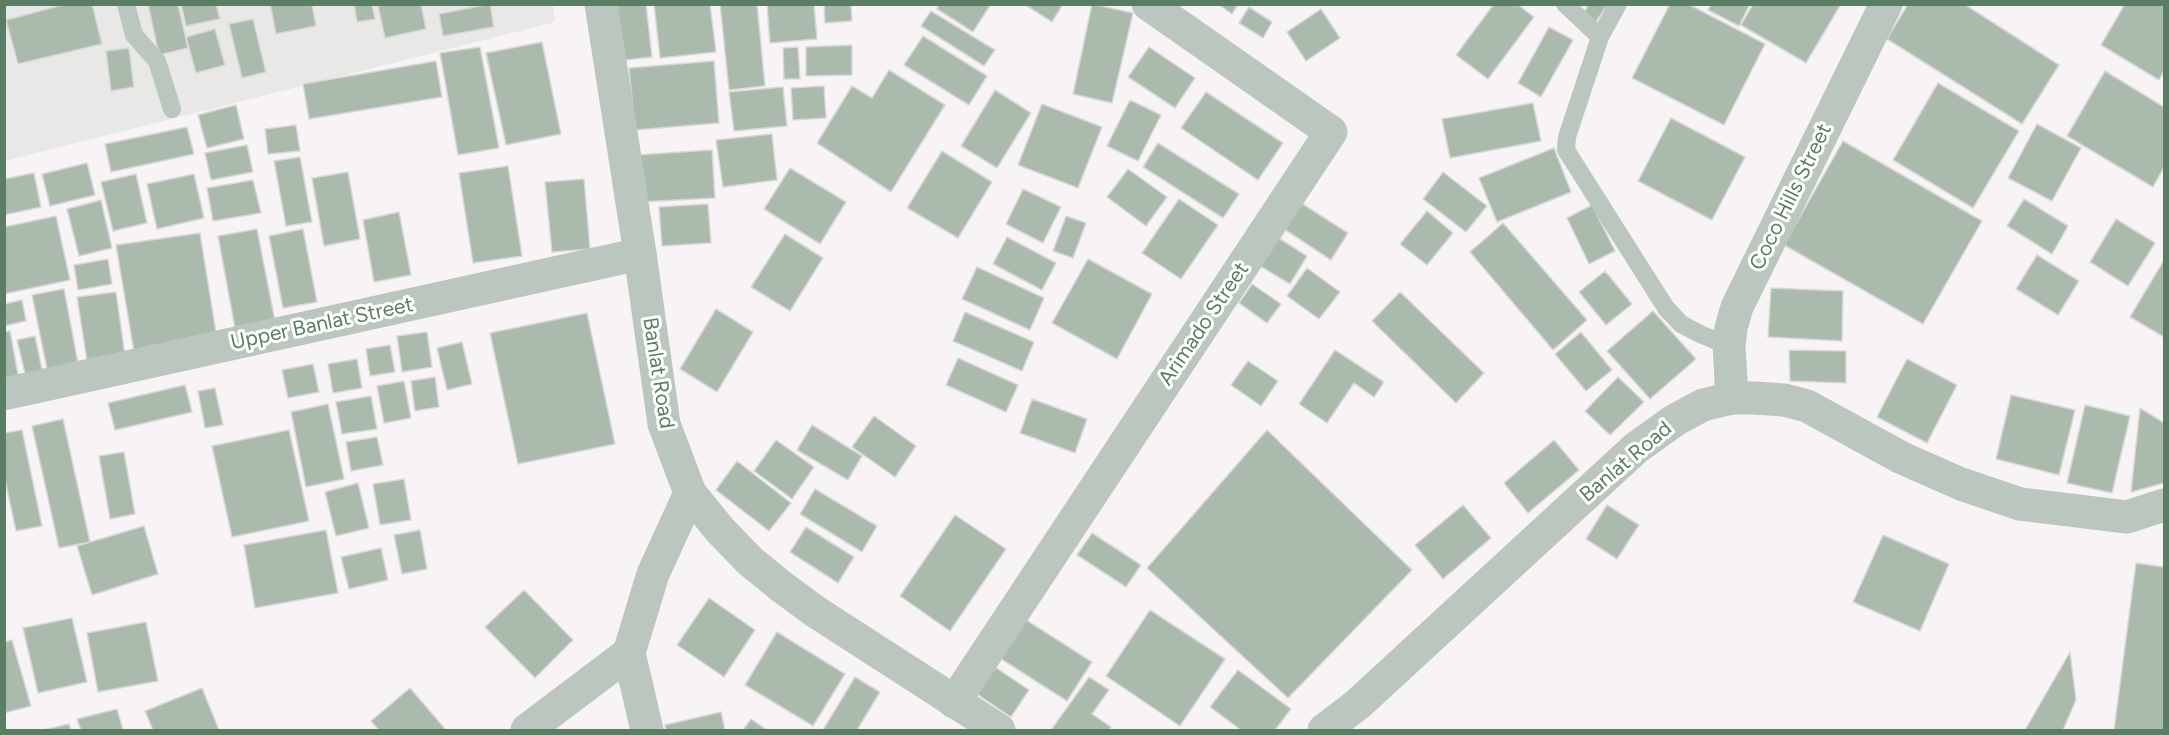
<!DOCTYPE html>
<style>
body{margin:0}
#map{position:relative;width:2169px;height:735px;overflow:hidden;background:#f8f4f5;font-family:Figtree,sans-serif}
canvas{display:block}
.frame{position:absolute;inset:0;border:6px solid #5b7d65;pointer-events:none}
</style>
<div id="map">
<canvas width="2169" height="735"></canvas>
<div class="frame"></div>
</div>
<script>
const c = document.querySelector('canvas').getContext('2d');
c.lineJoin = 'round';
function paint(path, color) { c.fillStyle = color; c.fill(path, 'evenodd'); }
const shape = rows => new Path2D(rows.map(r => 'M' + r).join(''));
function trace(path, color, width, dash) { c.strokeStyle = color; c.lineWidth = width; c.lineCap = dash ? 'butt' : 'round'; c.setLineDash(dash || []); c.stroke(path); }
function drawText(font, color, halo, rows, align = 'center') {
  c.font = font + ' Figtree,sans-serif'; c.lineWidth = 6; c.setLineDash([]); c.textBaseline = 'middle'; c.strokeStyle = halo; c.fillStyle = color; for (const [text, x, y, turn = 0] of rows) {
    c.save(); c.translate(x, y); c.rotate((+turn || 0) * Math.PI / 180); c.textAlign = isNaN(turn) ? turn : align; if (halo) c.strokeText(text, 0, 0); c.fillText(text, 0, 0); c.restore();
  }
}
paint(shape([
 [5,5,553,5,555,22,5,161]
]), '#e8e8e6');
const building = shape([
 [66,4,92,4,102,44,18,64,6,20,66,4],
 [148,4,178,4,188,48,159,55,148,4],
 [181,4,216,4,220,19,186,26,181,4],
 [270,4,312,4,316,26,276,34,270,4],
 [354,4,372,4,375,19,357,22,354,4],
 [387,4,421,4,426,29,385,38,378,6,387,4],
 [490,4,494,27,443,36,439,14,490,4],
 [610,4,646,4,652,57,617,61,610,4],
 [654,4,710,4,716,52,660,58,654,4],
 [720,4,757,4,765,86,729,90,720,4],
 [767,4,814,4,817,39,770,43,767,4],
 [824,4,851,4,852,21,825,23,824,4],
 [939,4,991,4,973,32,937,9,939,4],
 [1024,4,1063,4,1052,22,1024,4],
 [1092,4,1133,13,1112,103,1073,94,1092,4],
 [1218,4,1238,4,1232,14,1218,4],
 [1494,4,1517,4,1534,17,1488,79,1456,55,1494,4],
 [1589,4,1608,4,1595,23,1583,14,1589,4],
 [1670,4,1688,4,1765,44,1724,125,1632,78,1670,4],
 [1711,4,1750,4,1739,26,1708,10,1711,4],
 [1753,4,1841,4,1806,63,1741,25,1753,4],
 [1908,4,1964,4,2059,65,2022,124,1887,39,1908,4],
 [2125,4,2161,4,2164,7,2164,70,2159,80,2101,45,2125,4],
 [1249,7,1272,22,1263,38,1239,23,1249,7],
 [1321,9,1340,38,1306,61,1287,32,1321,9],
 [931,11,995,50,984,66,921,26,931,11],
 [253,19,266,72,242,78,229,24,253,19],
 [1549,27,1573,40,1541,97,1518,83,1549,27],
 [215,29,225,65,196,73,186,37,215,29],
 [923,36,987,76,969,105,904,65,923,36],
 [542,42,561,134,506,145,486,53,542,42],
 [852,45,852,75,806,76,806,47,852,45],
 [480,47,499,148,458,155,440,53,480,47],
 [798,47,800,79,784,79,783,48,798,47],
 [1149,47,1195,78,1175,108,1128,77,1149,47],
 [129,48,134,87,111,91,106,51,129,48],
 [436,61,442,97,309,119,303,84,436,61],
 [714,61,719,123,635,130,629,68,714,61],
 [889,70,945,105,891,192,817,143,852,86,872,98,889,70],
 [2105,71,2164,107,2164,167,2153,187,2067,136,2105,71],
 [1938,83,2019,131,1973,208,1893,160,1938,83],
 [824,86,826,118,793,120,791,88,824,86],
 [783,87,787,126,734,131,729,92,783,87],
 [995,90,1031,113,997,168,961,146,995,90],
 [1206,92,1283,143,1258,180,1181,128,1206,92],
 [1130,100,1161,115,1138,161,1107,146,1130,100],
 [1533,103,1541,141,1450,158,1442,119,1533,103],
 [1042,104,1102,127,1078,188,1018,165,1042,104],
 [236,105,244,139,207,148,198,115,236,105],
 [1671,118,1745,157,1712,220,1638,181,1671,118],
 [2037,124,2081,148,2052,201,2008,178,2037,124],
 [296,125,300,151,268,154,265,129,296,125],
 [187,127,194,154,111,172,105,144,187,127],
 [772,134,777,180,723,187,716,140,772,134],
 [1843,141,1982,221,1923,324,1784,245,1843,141],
 [1158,143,1239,194,1223,218,1143,167,1158,143],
 [247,145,253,172,211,180,205,153,247,145],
 [1554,148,1571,192,1497,222,1479,178,1554,148],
 [712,150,715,198,639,202,636,155,712,150],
 [942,151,992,182,958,238,907,208,942,151],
 [300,157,312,222,286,226,274,161,300,157],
 [87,163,95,195,50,206,42,174,87,163],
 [508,166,522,256,473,263,459,173,508,166],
 [790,168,846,202,820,244,764,209,790,168],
 [1128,169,1167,197,1146,226,1107,197,1128,169],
 [348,172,360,239,324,246,312,178,348,172],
 [1443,172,1487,206,1466,232,1423,199,1443,172],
 [34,173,41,207,4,215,4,179,34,173],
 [136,174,147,223,113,231,101,182,136,174],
 [194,174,204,218,157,229,147,184,194,174],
 [584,179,590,249,552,252,545,182,584,179],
 [253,180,261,213,213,221,207,188,253,180],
 [1023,189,1061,207,1043,243,1006,224,1023,189],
 [1179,199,1218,225,1181,279,1142,253,1179,199],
 [2024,199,2068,226,2052,254,2007,226,2024,199],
 [101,200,112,248,79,256,67,209,101,200],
 [1301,203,1348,233,1331,260,1284,229,1301,203],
 [708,204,711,243,662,246,659,207,708,204],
 [1592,205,1615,251,1589,264,1567,218,1592,205],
 [1427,211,1453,233,1427,265,1400,244,1427,211],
 [399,212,411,275,374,282,363,220,399,212],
 [56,216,70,280,4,294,4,227,56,216],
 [1066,216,1086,223,1073,258,1053,251,1066,216],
 [2116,219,2155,243,2128,286,2090,262,2116,219],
 [1503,223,1587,320,1553,350,1470,252,1503,223],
 [257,229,275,321,235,328,218,236,257,229],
 [303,229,317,302,283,308,269,236,303,229],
 [200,233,217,339,134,352,116,245,200,233],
 [785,234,823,258,790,311,751,287,785,234],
 [1272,234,1307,256,1290,284,1255,263,1272,234],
 [1007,237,1056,263,1042,290,993,264,1007,237],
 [2037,255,2079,281,2058,315,2016,289,2037,255],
 [108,259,112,284,78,290,74,265,108,259],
 [1088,259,1152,294,1117,359,1052,323,1088,259],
 [2164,260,2164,337,2130,317,2164,260],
 [977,267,1044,298,1030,330,962,299,977,267],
 [1307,268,1340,292,1319,319,1287,296,1307,268],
 [1605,271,1632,304,1606,325,1579,292,1605,271],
 [1252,284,1281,304,1267,323,1239,303,1252,284],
 [1771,288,1843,291,1842,341,1768,337,1771,288],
 [64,289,78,363,47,369,32,295,64,289],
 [116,292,125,356,87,361,77,297,116,292],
 [1400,292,1484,373,1456,403,1372,321,1400,292],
 [22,300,26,321,4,326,4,304,22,300],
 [716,309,753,332,717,392,680,369,716,309],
 [1653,311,1696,359,1650,399,1607,351,1653,311],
 [965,312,1034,342,1022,371,953,341,965,312],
 [587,313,615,444,518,464,490,333,587,313],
 [10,331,19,380,4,383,4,332,10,331],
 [427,332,432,367,402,372,397,336,427,332],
 [1581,332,1612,370,1586,391,1555,354,1581,332],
 [35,336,43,374,26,378,17,340,35,336],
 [462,342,472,384,447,390,437,348,462,342],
 [390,345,395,372,370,376,366,349,390,345],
 [1335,350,1384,382,1374,397,1354,383,1327,423,1299,404,1335,350],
 [1789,350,1846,351,1846,383,1790,381,1789,350],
 [958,358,1018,385,1006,412,946,385,958,358],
 [357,359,362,388,333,393,328,364,357,359],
 [1907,359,1957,385,1927,443,1877,417,1907,359],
 [1248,361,1278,381,1261,406,1231,385,1248,361],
 [313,364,319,392,288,398,282,370,313,364],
 [435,377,439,407,415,411,411,381,435,377],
 [1618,377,1644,402,1610,435,1585,411,1618,377],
 [404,381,411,418,384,423,377,386,404,381],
 [185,385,192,412,115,430,108,403,185,385],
 [215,388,223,425,205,428,198,391,215,388],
 [2011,395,2075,410,2059,475,1996,459,2011,395],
 [371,396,377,429,342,434,336,402,371,396],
 [1032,399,1087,419,1075,453,1020,433,1032,399],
 [328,404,344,479,306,487,291,412,328,404],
 [2085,405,2130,416,2112,493,2067,483,2085,405],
 [2140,408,2164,423,2164,483,2131,492,2140,408],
 [874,416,916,446,895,477,852,447,874,416],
 [63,419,90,542,59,548,32,426,63,419],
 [812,425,862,456,848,480,797,450,812,425],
 [22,430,42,526,16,531,4,475,4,433,22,430],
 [289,430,309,521,232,537,212,446,289,430],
 [1267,430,1412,570,1288,698,1147,568,1267,430],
 [377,437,383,465,351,471,346,442,377,437],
 [776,440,814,467,792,499,754,471,776,440],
 [1554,440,1579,470,1528,513,1504,483,1554,440],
 [124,452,135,514,110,519,99,456,124,452],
 [737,461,791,503,769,531,716,490,737,461],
 [404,479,411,520,380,525,373,484,404,479],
 [358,483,369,528,336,536,325,492,358,483],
 [815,489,877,526,862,552,800,514,815,489],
 [1463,505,1491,538,1443,579,1415,545,1463,505],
 [1607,505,1639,525,1617,559,1586,539,1607,505],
 [955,515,1006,549,950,631,900,596,955,515],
 [144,526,158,574,92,595,77,546,144,526],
 [806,527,854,557,838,583,790,552,806,527],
 [326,530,338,593,255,608,244,545,326,530],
 [420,530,427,569,402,574,394,535,420,530],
 [1092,533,1141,565,1126,587,1077,555,1092,533],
 [1883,535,1949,564,1920,631,1853,602,1883,535],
 [381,548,388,580,349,589,341,557,381,548],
 [2136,563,2164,567,2164,730,2114,730,2136,563],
 [524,590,573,640,535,678,485,627,524,590],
 [709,598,755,630,724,677,677,645,709,598],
 [1150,610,1225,659,1180,726,1106,676,1150,610],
 [72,618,87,682,38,693,23,628,72,618],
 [1023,618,1092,662,1067,701,998,657,1023,618],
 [146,622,158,681,98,692,87,633,146,622],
 [777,632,845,674,813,726,745,685,777,632],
 [12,640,31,706,4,713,4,642,12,640],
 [2070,652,2076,700,2063,730,2025,730,2070,652],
 [989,663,1029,690,1011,717,971,690,989,663],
 [1238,670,1291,709,1275,730,1241,730,1210,707,1238,670],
 [855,677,880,692,857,730,823,730,855,677],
 [1089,677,1109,690,1092,714,1111,727,1109,730,1051,730,1089,677],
 [202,688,219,730,153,730,145,711,202,688],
 [410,688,446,730,379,730,371,721,410,688],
 [117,709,123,730,81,730,77,719,117,709],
 [721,712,725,730,666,730,665,725,721,712],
 [751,719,767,730,743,730,751,719],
 [69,724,71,730,43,730,69,724]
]);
paint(building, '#aabbae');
trace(building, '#d9d7d7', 1.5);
trace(shape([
 [126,4,134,35,157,61,172,109],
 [1565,4,1600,37],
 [1618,4,1600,37,1567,137,1566,150,1666,308,1681,324,1700,334,1729,346]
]), '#bac6be', 18);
trace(shape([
 [4,394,640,254],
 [1732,398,1729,346,1731,328,1737,307,1886,4],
 [629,653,647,730],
 [954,702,1331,132,1148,4],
 [527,730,629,653,653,574,690,493]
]), '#bac6be', 33);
trace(shape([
 [601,4,640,254,664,424,690,493,720,530,750,561,782,587,816,612,999,730],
 [1324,730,1358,704,1636,448,1675,420,1703,405,1732,398,1755,398,1784,400,1807,406,1902,458,1961,484,2020,504,2127,517,2164,505]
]), '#bac6be', 33);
drawText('21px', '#5b7d65', '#fff', [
 ["Coco Hills Street",1791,197,-64],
 ["Upper Banlat Street",322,324,-12],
 ["Arimado Street",1204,324,-56],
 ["Banlat Road",658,373,81],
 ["Banlat Road",1626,462,-40]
]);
</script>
